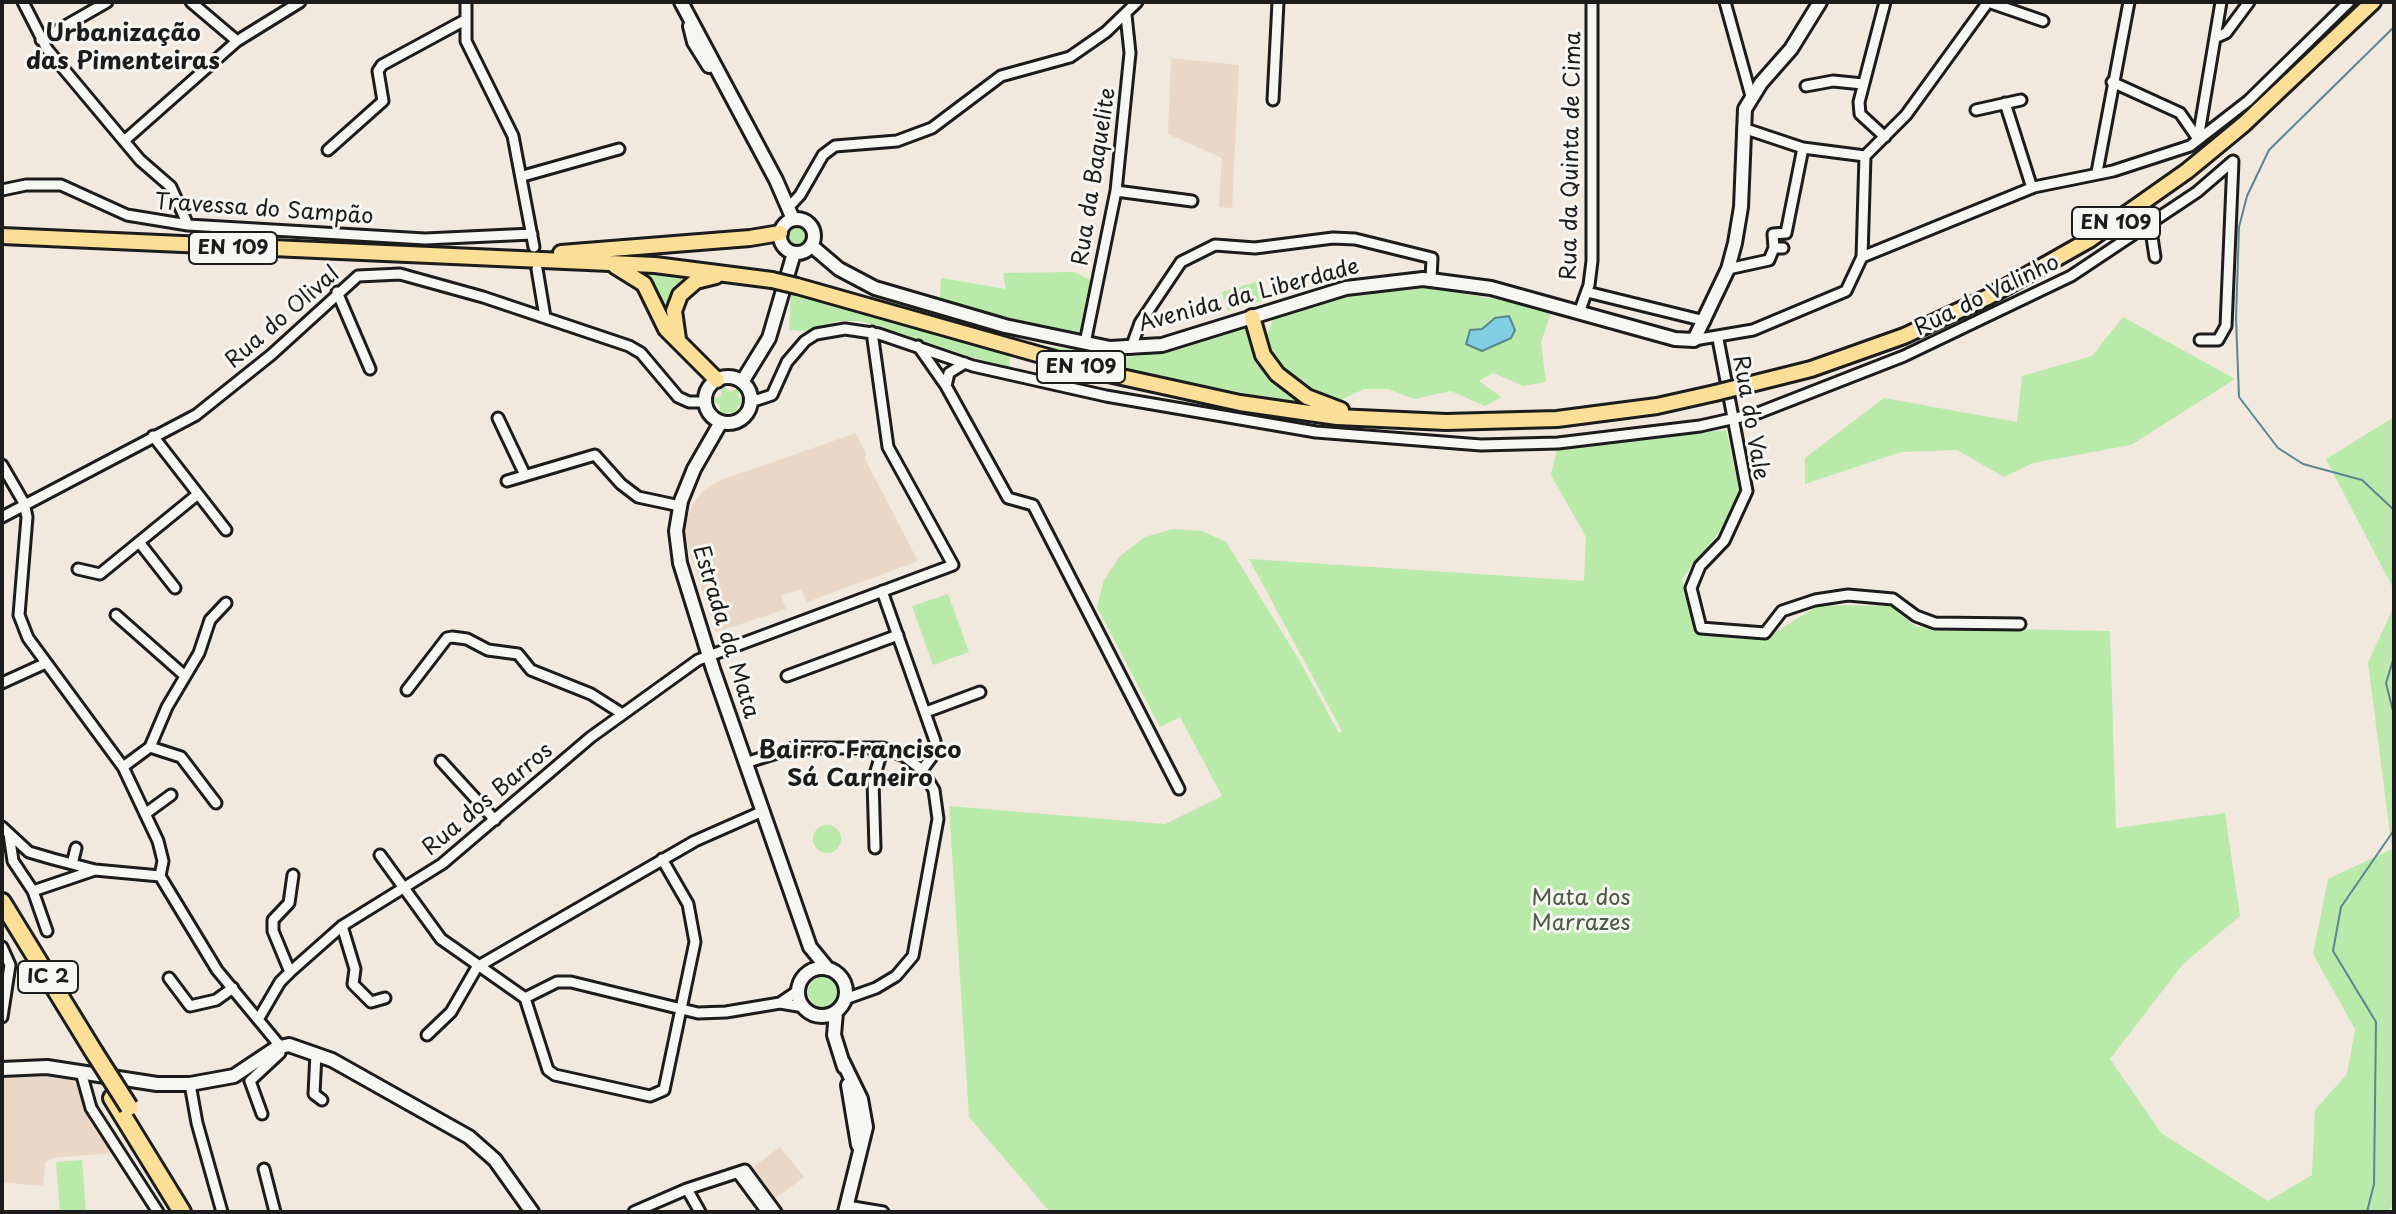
<!DOCTYPE html>
<meta charset="utf-8">
<style>
body{margin:0}
#map{position:relative;width:2396px;height:1214px;overflow:hidden;background:#f1e8de;font-family:"Playpen Sans",sans-serif}
canvas{display:block}
.frame{position:absolute;inset:0;border:4px solid #1c1c1c;pointer-events:none}
</style>
<div id="map">
<canvas width="2396" height="1214"></canvas>
<div class="frame"></div>
</div>
<script>
const c = document.querySelector('canvas').getContext('2d');
c.lineJoin = 'round';
function paint(path, color) { c.fillStyle = color; c.fill(path, 'evenodd'); }
const shape = rows => new Path2D(rows.map(r => 'M' + r).join(''));
function trace(path, color, width, dash) { c.strokeStyle = color; c.lineWidth = width; c.lineCap = dash ? 'butt' : 'round'; c.setLineDash(dash || []); c.stroke(path); }
function drawText(font, color, halo, rows, align = 'center') {
  c.font = font + ' "Playpen Sans",sans-serif'; c.lineWidth = 6; c.setLineDash([]); c.textBaseline = 'middle'; c.strokeStyle = halo; c.fillStyle = color; for (const [text, x, y, turn = 0] of rows) {
    c.save(); c.translate(x, y); c.rotate((+turn || 0) * Math.PI / 180); c.textAlign = isNaN(turn) ? turn : align; if (halo) c.strokeText(text, 0, 0); c.fillText(text, 0, 0); c.restore();
  }
}
paint(shape([
 [1171,58,1239,65,1232,208,1219,207,1222,158,1168,134],
 [856,433,866,454,865,459,918,561,807,602,801,589,781,596,786,609,716,632,685,538,686,520,693,504,704,490,724,479],
 [33,1071,72,1076,113,1153,53,1158,45,1163,43,1186,2,1182,2,1074],
 [780,1147,804,1177,773,1200,752,1168]
]), '#ead7c5');
paint(shape([
 '785 236a12 12 0 1 1 24 0a12 12 0 1 1-24 0Z',
 [639,272,695,275,670,323,649,280],
 [1074,272,1090,280,1080,330,1074,335,940,300,941,278,1006,289,1003,273],
 [1259,281,1265,300,1228,311,1222,292],
 [1426,286,1552,310,1541,342,1546,382,1523,386,1493,373,1479,381,1501,397,1485,406,1451,391,1414,399,1388,389,1364,389,1338,401,1301,386,1284,374,1270,352,1266,337,1274,318,1355,291],
 [1509,316,1512,320,1511,338,1485,350,1473,349,1473,329,1482,329,1495,318],
 [791,292,1010,356,1009,369,861,321,838,321,805,331,789,330],
 [2123,317,2235,379,2131,445,2033,463,2004,477,1957,450,1901,452,1805,484,1805,458,1884,398,2017,422,2022,376,2092,356],
 [1248,326,1279,382,1304,403,1180,382,1026,343,1122,357,1148,355],
 [722,385,731,392,740,387,738,397,746,402,738,406,737,416,729,412,720,416,720,405,711,400,721,396],
 [2394,417,2394,590,2326,459],
 [1726,430,1740,492,1723,527,1682,579,1698,634,1771,635,1819,605,1892,606,1916,627,2110,631,2116,828,2225,813,2240,916,2183,964,2110,1059,2161,1133,2268,1201,2312,1175,2315,1110,2347,1074,2355,1029,2313,954,2328,879,2392,849,2368,663,2394,606,2394,1203,2388,1212,1050,1212,969,1117,949,806,1165,824,1222,796,1180,717,1160,727,1097,607,1104,580,1120,556,1145,537,1173,529,1202,531,1226,542,1298,658,1339,733,1342,731,1249,559,1584,581,1586,537,1551,475,1557,449],
 [948,594,969,652,933,665,912,606],
 '813 839a14 14 0 1 1 28 0a14 14 0 1 1-28 0Z',
 '808 992a15 15 0 1 1 30 0a15 15 0 1 1-30 0Z',
 [82,1160,86,1212,60,1212,56,1162]
]), '#b9eaaa');
const water = shape([
 [1509,316,1515,330,1511,338,1482,351,1466,344,1470,330,1482,329,1495,318,1509,316]
]);
paint(water, '#81cde1');
trace(water, '#598692', 2);
trace(shape([
 [2394,27,2269,150,2247,196,2239,227,2236,318,2239,397,2278,448,2303,464,2362,480,2394,510],
 [2394,657,2386,683,2394,715],
 [2367,1212,2374,1184,2376,1022,2333,951,2341,907,2394,830]
]), '#598692', 2);
const street = shape([
 [23,2,47,49,140,160,171,187,188,225],
 [191,2,237,41],
 [466,2,466,41,513,136,534,247],
 [1725,2,1751,96],
 [2215,38,2226,33,2249,2],
 [41,40,107,2],
 [2112,82,2180,113,2198,139],
 [1806,86,1833,81,1863,84],
 [1273,100,1278,2],
 [2005,103,2032,188],
 [1976,110,2021,100],
 [1743,128,1803,148,1865,156],
 [1885,137,1860,114,1859,102,1885,2],
 [2198,139,2221,2],
 [124,141,237,41,300,2],
 [328,150,383,101,378,71,382,65,465,20],
 [1865,156,1906,115,1988,2,2043,21],
 [2097,172,2129,2],
 [523,176,619,149],
 [2,190,26,185,61,185,127,215,188,225,425,239,532,234],
 [1116,191,1192,201],
 [788,208,800,195,823,155,835,146,897,141,932,128,1001,76,1070,57,1106,32,1137,2],
 [2150,224,2155,257],
 [1774,248,1773,234,1786,233,1803,148],
 [1862,257,2034,187,2113,171,2190,146,2248,101,2349,2],
 [537,269,545,317],
 [1728,269,1769,260,1774,248,1783,248],
 [337,292,370,369],
 [1587,292,1705,321],
 [1580,310,1589,285,1592,261,1592,2],
 [1718,339,1747,491,1724,541,1700,566,1691,588,1701,628,1765,633,1782,611,1815,600,1848,595,1893,599,1916,616,1935,623,2020,624],
 [1694,340,1753,330,1846,291,1862,257,1865,156],
 [2200,340,2218,340,2226,326,2233,161],
 [1085,343,1116,191,1130,53,1126,15],
 [918,346,946,386,1008,498,1033,505,1179,789],
 [1131,348,1140,323,1181,262,1215,245,1255,248,1333,238,1355,239,1432,258,1431,279],
 [946,386,949,373,965,363],
 [751,397,757,400,772,395,787,362,805,341,816,334,845,329,879,334,973,366,1106,396,1316,432,1481,445,1558,443,1700,426,1758,413,1904,356,2071,276,2197,192,2233,161],
 [498,418,525,475],
 [153,436,226,530],
 [2,465,24,503,27,517,19,615,28,638,123,767,158,841,163,861,160,876],
 [507,481,595,455,621,484,638,497,680,506],
 [2,517,196,415,271,355,358,276,400,274,483,297,629,346,641,353,678,397,689,402,705,402],
 [139,542,175,588],
 [78,569,100,574,198,494],
 [882,591,935,741,934,754,922,770],
 [116,615,185,676],
 [787,676,898,635],
 [2,683,46,663],
 [407,690,447,638,452,637,467,639,488,650,518,654,531,670,591,694,621,713],
 [926,712,980,692],
 [150,747,181,757,216,803],
 [441,761,495,820],
 [745,763,793,748,883,748,904,756,922,770,934,790,938,819,913,956,896,976,876,988,845,999],
 [123,767,150,747,167,707,199,653,210,620,226,603],
 [145,814,171,795],
 [2,827,29,852,53,859,95,870,160,876],
 [9,834,13,861,33,891,47,931],
 [875,848,873,781,883,748],
 [380,855,441,939,525,998,548,1070,555,1075,650,1096,664,1090,695,942,688,904,662,859],
 [72,864,76,848],
 [160,876,217,970,280,1046,280,1053,250,1081,262,1114],
 [33,891,95,870],
 [342,926,355,969,353,984,371,1002,385,998],
 [2,947,10,965,2,1017],
 [290,972,342,926,442,864,591,737,698,660,953,565,888,447,872,332],
 [169,978,190,1006,216,1000,233,988],
 [525,998,557,982,571,982,698,1013,726,1012,780,1003,804,1007],
 [780,1003,799,990],
 [259,1018,280,982,290,972,273,931,273,920,289,903,293,875],
 [427,1035,451,1012,477,967,695,841,763,811],
 [316,1053,314,1094,322,1100],
 [81,1072,91,1108,158,1212],
 [190,1084,197,1123,222,1212],
 [264,1169,275,1212],
 [738,1173,767,1212],
 [687,1189,700,1212],
 [847,1206,883,1212],
 [634,1212,687,1189,745,1170,776,1212]
]);
const secondary = shape([
 [681,2,776,180,793,219],
 [690,26,694,42,709,66],
 '780 236a17 17 0 1 1 34 0a17 17 0 1 1-34 0Z',
 [812,246,839,269,875,288,1005,326,1110,348,1162,345,1346,288,1423,279,1491,288,1675,339,1694,340,1728,269,1735,243,1741,207,1745,109,1761,83,1791,49,1820,2],
 '705 400a23 23 0 1 1 46 0a23 23 0 1 1-46 0Z',
 [742,382,769,338,794,253],
 [721,422,694,469,681,501,676,531,680,563,713,669,810,947,828,969],
 '798 992a24 24 0 1 1 48 0a24 24 0 1 1-48 0Z',
 [836,1012,834,1035,844,1067],
 [843,1062,861,1099,866,1127,845,1212],
 [2,1069,47,1067,157,1084,190,1084,234,1076,276,1048,289,1045,332,1060,469,1137,495,1160,532,1212],
 [848,1085,858,1145]
]);
const primary = shape([
 [2,236,655,265,772,280],
 [561,253,750,238,780,233],
 [615,266,644,284,666,329,717,380],
 [797,286,1108,374,1240,403,1337,417,1446,422,1557,419,1657,406,1715,393],
 [1252,317,1263,355,1277,374,1307,397,1341,410],
 [678,339,674,311,680,295,696,281,716,276],
 [1743,386,1811,369,1904,336,1988,297,2089,240,2187,171,2244,124,2373,2]
]);
const highway = shape([
 [2,902,94,1052],
 [112,1098,182,1212]
]);
trace(street, '#1c1c1c', 15);
trace(secondary, '#1c1c1c', 18);
trace(primary, '#1c1c1c', 20);
trace(highway, '#1c1c1c', 22);
trace(street, '#f6f6f2', 9);
trace(secondary, '#f6f6f2', 12);
trace(primary, '#fbdf96', 14);
trace(highway, '#fbdf96', 16);
const primaryBridge = shape([
 [772,280,797,286],
 [1715,393,1743,386]
]);
const highwayBridge = shape([
 [94,1052,129,1107]
]);
trace(primaryBridge, '#1c1c1c', 20, []);
trace(highwayBridge, '#1c1c1c', 22, []);
trace(primaryBridge, '#fbdf96', 14);
trace(highwayBridge, '#fbdf96', 16);
for (const [x, y, w] of [
 [2116,223,88],
 [233,248,88],
 [1081,367,88],
 [48,977,60]
]) { const box = new Path2D(); box.roundRect(x - w / 2, y - 16, w, 32, 6); c.fillStyle = '#f6f6f2'; c.fill(box); trace(box, '#1c1c1c', 2); }
drawText('bold 20px', '#1c1c1c', null, [
 ["EN 109",2116,223],
 ["EN 109",233,248],
 ["EN 109",1081,367],
 ["IC 2",48,977]
]);
drawText('22px', '#1c1c1c', '#f6f6f2', [
 ["Rua da Quinta de Cima",1572,156,-89],
 ["Rua da Baquelite",1095,177,-81],
 ["Travessa do Sampão",264,210,4],
 ["Avenida da Liberdade",1249,296,-15],
 ["Rua do Valinho",1987,296,-26],
 ["Rua do Olival",283,318,-41],
 ["Rua do Vale",1750,418,80],
 ["Estrada da Mata",725,632,73],
 ["Rua dos Barros",488,800,-40]
]);
drawText('22px', '#4b5a47', '#f6f6f2', [
 ["Mata dos",1581,899],
 ["Marrazes",1581,924]
]);
drawText('bold 24px', '#1c1c1c', '#f6f6f2', [
 ["Urbanização",123,34],
 ["das Pimenteiras",123,62],
 ["Bairro Francisco",860,751],
 ["Sá Carneiro",860,779]
]);
</script>
